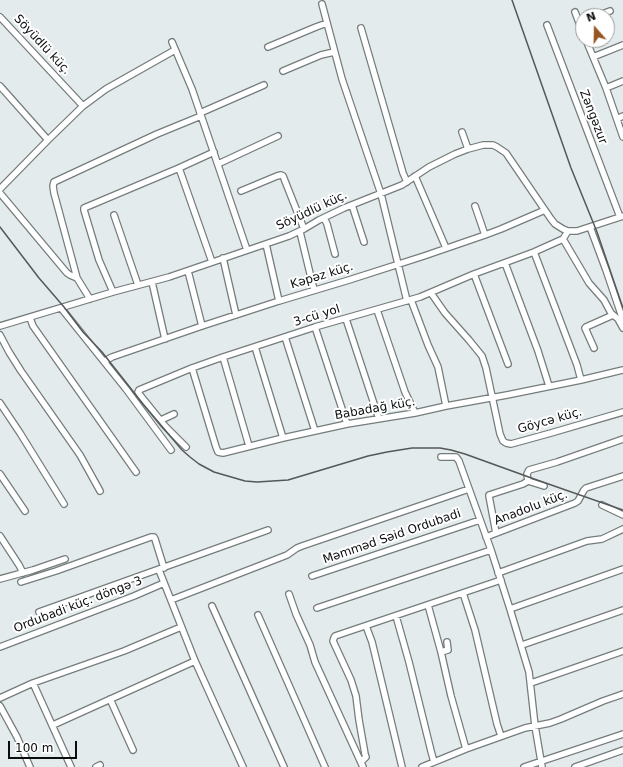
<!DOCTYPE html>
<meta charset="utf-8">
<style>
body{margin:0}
#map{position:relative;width:623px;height:767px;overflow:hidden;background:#e4ebec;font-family:"DejaVu Sans",sans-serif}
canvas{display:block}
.north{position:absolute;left:575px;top:8px;width:40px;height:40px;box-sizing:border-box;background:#fff;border:1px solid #9d9e9e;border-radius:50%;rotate:340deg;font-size:11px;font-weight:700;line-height:16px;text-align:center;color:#0a0c0d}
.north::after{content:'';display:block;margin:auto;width:14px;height:18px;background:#965421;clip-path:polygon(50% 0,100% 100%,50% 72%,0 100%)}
.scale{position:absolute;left:8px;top:741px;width:69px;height:18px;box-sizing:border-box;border:2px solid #0a0c0d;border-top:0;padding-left:5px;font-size:12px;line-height:14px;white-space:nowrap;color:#0a0c0d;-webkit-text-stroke:3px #fff;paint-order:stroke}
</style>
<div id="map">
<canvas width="623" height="767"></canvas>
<div class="north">N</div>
<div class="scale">100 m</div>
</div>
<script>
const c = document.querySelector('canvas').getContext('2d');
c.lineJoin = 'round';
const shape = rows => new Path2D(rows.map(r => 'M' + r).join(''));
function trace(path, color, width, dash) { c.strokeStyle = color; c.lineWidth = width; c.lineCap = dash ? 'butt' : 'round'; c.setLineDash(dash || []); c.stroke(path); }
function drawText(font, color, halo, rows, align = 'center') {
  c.font = font + ' "DejaVu Sans",sans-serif'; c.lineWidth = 4; c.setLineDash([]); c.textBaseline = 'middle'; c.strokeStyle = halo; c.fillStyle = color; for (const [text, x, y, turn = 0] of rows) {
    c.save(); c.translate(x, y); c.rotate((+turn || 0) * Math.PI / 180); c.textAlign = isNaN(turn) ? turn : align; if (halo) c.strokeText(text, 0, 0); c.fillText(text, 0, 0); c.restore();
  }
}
const minor = shape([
 [322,4,342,79,381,194,407,301],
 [575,12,583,33],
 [597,16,610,11],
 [0,17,83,106],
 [547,25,620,217],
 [361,28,403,173,407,182],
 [586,40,606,88],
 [172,42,192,89,247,250],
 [268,47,316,27,327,23],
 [593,57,623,45],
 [283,71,321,55,334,52],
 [623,81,606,88,623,137],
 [0,86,48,140],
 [200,113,264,85],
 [617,119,623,116],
 [462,132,468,149],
 [218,164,278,136],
 [179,168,212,262],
 [415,176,446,248],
 [0,189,48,140,83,106,106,89,175,50],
 [241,191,277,176,281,175,283,176,304,229],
 [0,193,67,273,70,275,77,278,90,299],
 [352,205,364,242],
 [475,206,485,235],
 [114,215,138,285],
 [324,218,327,224,335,254],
 [590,227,606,270,623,320],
 [300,232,314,290],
 [563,239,589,283,604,300,611,313,618,319,623,328],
 [266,244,279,301],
 [534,252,577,365,581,380],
 [223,258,236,315],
 [505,263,538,351,549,386],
 [188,271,202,326],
 [474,274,508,364],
 [77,278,54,193,53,186,54,182,157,134,201,116],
 [152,282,165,339],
 [113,292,99,260,84,210,84,208,179,168,214,152],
 [431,293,445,313,469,340,482,356,486,368,500,434,503,441,506,443,511,444,551,433,623,412],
 [411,300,428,345,438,367,446,406],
 [61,308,126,389,171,450],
 [377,310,405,392,415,413],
 [30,318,33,326,136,472],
 [346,319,379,419],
 [0,326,113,292,169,277,289,236,304,229,319,220,344,208,402,185,429,167,455,154,468,149,483,145,493,145,497,147,506,153,551,219,555,224,563,229,568,231,577,231,623,216],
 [315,327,347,424],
 [0,335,9,352,21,371,80,455,100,491],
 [285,337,315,431],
 [255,347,283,438],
 [594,348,585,328,586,327,613,315],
 [223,357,249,446],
 [105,361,112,357,202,326,279,301,349,280,424,256,485,235,501,229,545,210],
 [192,368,216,447,218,452,223,453,283,438,347,424,415,413,446,406,507,395,581,380,623,370],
 [0,403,20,433,64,504],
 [161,420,174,414],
 [186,447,165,426,140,395,138,392,139,390,192,368,223,357,315,327,420,297,474,274,534,252,563,239,568,231],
 [441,457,456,457,459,461,491,550,510,609,529,672,535,726,542,767],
 [0,474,25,511],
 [528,481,527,474,529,470,557,462,623,439],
 [528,481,544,486],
 [602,505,623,515],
 [496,533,489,496,489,495,523,484,528,481],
 [0,536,19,565,23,573],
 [486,537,575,503,578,501,584,490,586,488,623,476],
 [159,570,195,661,243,767],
 [498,573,587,541,602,539,623,529],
 [312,576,480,520],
 [0,579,33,570,65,559],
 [21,582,56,571,151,537,154,537,155,539,164,568],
 [463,593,475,630,497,724,501,736],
 [289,594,296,614,310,645,315,662,363,767],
 [171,600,287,555,297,548,302,546,469,489],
 [428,605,441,652,451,696,466,749],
 [212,606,284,767],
 [317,608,491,550],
 [510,609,623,569],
 [39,612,268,530],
 [258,615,325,767],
 [396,616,409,662,431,751,434,762],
 [366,626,372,642,402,767],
 [522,645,623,610],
 [0,647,134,596,164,583],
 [441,652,448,650,447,642],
 [33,683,71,767],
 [531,683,623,651],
 [0,698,33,683,124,651,181,627],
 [110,699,133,750],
 [0,706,17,737,30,767],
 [53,725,195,661],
 [361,762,366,757,365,754,359,720,356,696,351,680,333,641,334,638,335,636,501,580],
 [96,767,100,765],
 [422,767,466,749,525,728,550,723,561,719,603,701,623,694],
 [524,767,623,734],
 [575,767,623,750]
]);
trace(minor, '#757c7c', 8);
trace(minor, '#fff', 5.5);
trace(shape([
 [512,0,571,168,597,232,623,308],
 [0,227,39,278,64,307,83,332,102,352,143,404,182,450,190,457,199,464,214,472,245,481,257,482,288,480,368,456,387,452,412,448,440,448,451,450,465,454,537,480,623,510]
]), '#545859', 1.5);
drawText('12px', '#0a0c0d', '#fff', [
 ["Söyüdlü küç.",42,45,47],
 ["Zəngəzur",593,117,69],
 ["Söyüdlü küç.",312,211,-25],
 ["Kəpəz küç.",322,276,-17],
 ["3-cü yol",317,316,-17],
 ["Babadağ küç.",375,409,-10],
 ["Göycə küç.",550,421,-16],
 ["Anadolu küç.",531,508,-21],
 ["Məmməd Səid Ordubadi",392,537,-19],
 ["Ordubadi küç. döngə 3",78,605,-21]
]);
</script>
